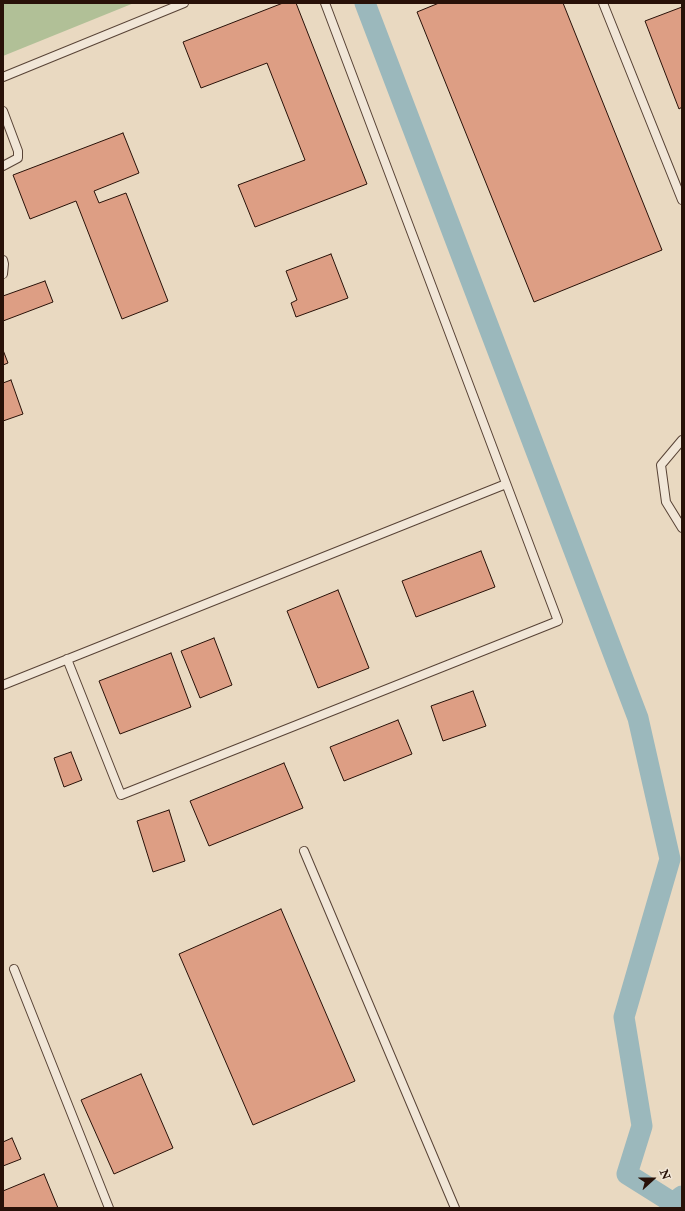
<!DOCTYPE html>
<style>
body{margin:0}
#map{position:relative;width:685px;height:1211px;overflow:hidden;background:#e9d9c1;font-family:"IM FELL Double Pica",serif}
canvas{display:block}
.frame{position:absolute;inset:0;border:4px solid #281108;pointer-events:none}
.north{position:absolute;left:633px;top:1159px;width:40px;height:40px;-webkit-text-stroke:3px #f1e6d7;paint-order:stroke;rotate:69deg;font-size:11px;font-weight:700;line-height:16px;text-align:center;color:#281108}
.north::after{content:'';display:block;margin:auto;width:14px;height:18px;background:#281108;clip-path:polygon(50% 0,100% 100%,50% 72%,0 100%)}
</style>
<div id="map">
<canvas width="685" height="1211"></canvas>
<div class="frame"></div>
<div class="north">N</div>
</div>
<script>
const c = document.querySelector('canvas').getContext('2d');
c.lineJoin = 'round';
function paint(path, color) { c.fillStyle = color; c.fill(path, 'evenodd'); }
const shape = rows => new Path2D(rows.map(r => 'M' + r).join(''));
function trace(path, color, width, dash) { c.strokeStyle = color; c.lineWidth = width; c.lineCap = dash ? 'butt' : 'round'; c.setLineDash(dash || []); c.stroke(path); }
paint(shape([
 [3,3,134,3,3,56]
]), '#b1c097');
trace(shape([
 [365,3,638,718,670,859,624,1017,642,1126,627,1174,673,1203,682,1196]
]), '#9bb8bc', 21);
const building = shape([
 [283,3,296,3,367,184,255,227,238,185,305,160,267,63,201,88,183,42,283,3],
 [439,3,563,3,662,250,534,302,417,12,439,3],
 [682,7,682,107,679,109,645,21,682,7],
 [123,133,139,173,94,191,99,203,126,193,168,301,122,319,76,201,30,219,13,175,123,133],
 [331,254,348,298,296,317,291,303,297,300,286,271,331,254],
 [45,281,53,302,3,321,3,296,45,281],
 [3,350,8,363,3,365,3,350],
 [11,380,23,414,3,421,3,383,11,380],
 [481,551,495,587,416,617,402,581,481,551],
 [338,590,369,668,318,688,287,611,338,590],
 [214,638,232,685,200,698,181,651,214,638],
 [171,653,191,707,120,734,99,681,171,653],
 [473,691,486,726,443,741,431,706,473,691],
 [398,720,412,754,344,781,330,747,398,720],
 [71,752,82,780,64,787,54,758,71,752],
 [284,763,303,808,209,846,190,801,284,763],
 [169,810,185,861,153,872,137,821,169,810],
 [281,909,355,1081,253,1125,179,954,281,909],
 [141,1074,173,1148,114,1174,81,1100,141,1074],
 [12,1138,21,1159,3,1166,3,1142,12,1138],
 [44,1174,58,1208,3,1208,3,1191,44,1174]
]);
paint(building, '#dd9e84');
trace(building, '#281108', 1);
const service = shape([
 [603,3,682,200],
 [3,77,184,3],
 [3,111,18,151,18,158,3,166],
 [3,260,4,264,3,274],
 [682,440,661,465,666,502,682,528],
 [67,659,121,795,558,621,325,3],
 [3,685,506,484],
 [304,851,455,1208],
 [14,969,109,1208]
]);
trace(service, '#584336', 10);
trace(service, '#f1e6d7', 8);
</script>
